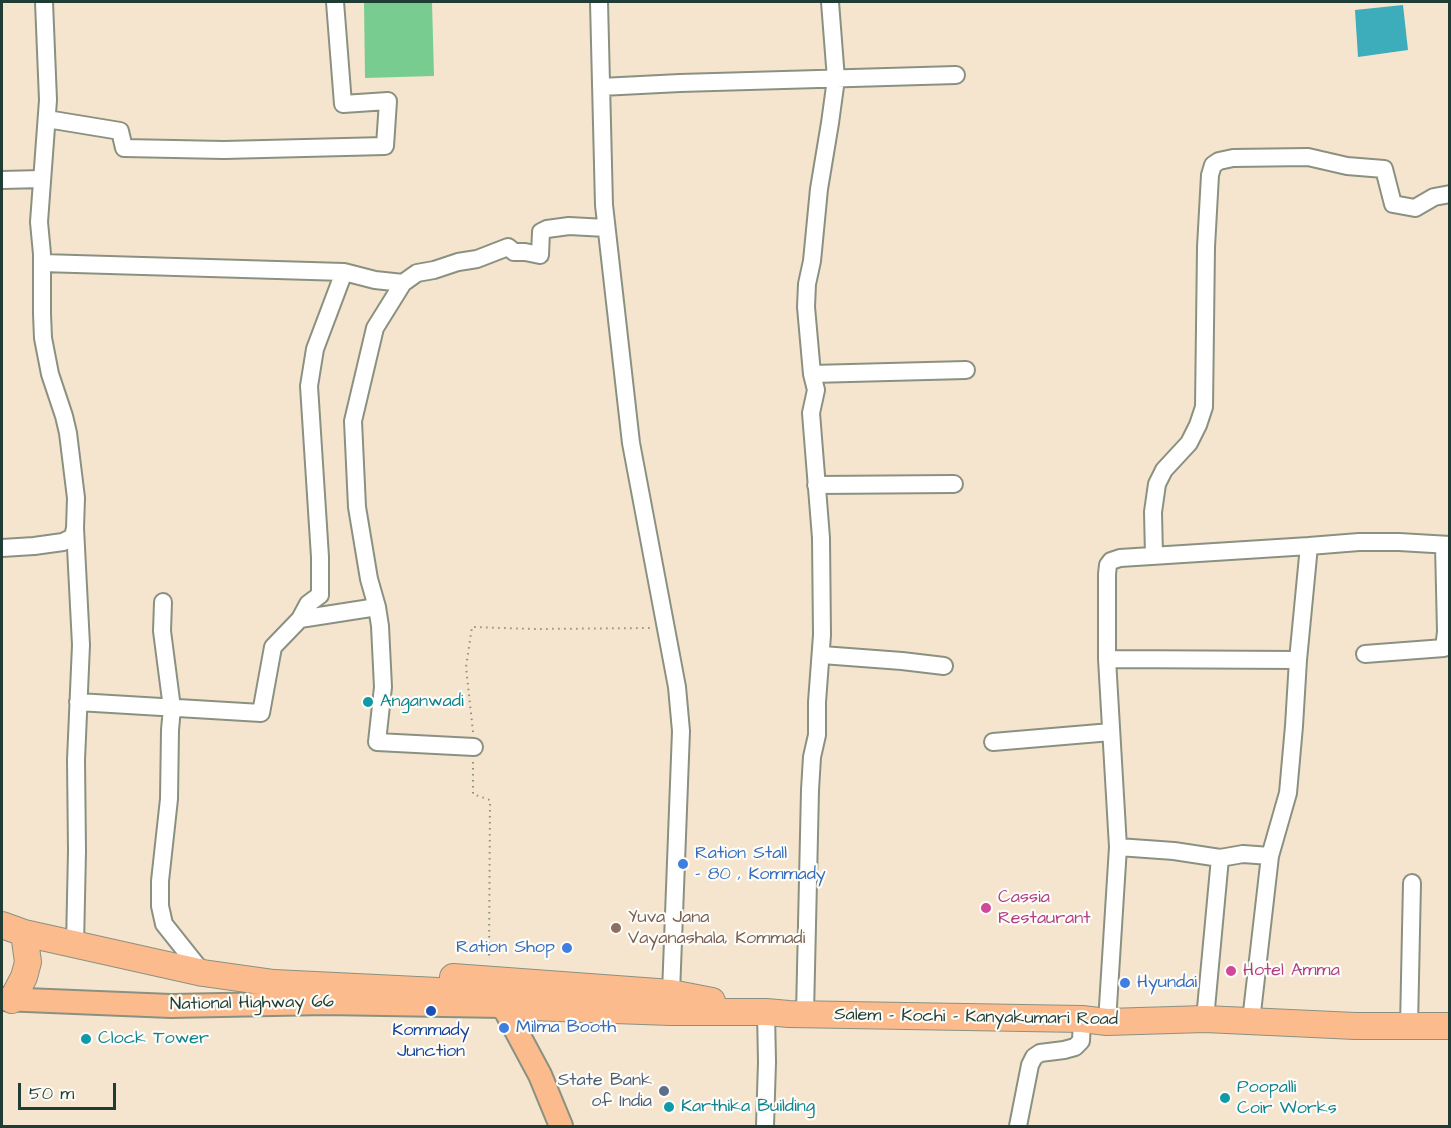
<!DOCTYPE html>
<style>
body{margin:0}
#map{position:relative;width:1451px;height:1128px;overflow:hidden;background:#f6e5ce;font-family:"Architects Daughter",sans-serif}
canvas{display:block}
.frame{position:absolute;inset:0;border:3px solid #1f3d34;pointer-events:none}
.scale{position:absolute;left:18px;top:1083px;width:98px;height:27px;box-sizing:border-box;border:3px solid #1f3d34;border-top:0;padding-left:8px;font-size:18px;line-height:21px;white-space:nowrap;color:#1f3d34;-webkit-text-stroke:4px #fdfcf7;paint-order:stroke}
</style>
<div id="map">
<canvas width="1451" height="1128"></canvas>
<div class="frame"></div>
<div class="scale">50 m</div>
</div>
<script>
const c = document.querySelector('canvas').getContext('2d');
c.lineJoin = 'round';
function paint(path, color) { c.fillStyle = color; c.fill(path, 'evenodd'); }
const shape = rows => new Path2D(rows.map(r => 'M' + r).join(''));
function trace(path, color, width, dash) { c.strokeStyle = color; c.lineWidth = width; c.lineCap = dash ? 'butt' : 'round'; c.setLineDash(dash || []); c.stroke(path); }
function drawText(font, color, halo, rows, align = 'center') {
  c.font = font + ' "Architects Daughter",sans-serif'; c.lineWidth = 4.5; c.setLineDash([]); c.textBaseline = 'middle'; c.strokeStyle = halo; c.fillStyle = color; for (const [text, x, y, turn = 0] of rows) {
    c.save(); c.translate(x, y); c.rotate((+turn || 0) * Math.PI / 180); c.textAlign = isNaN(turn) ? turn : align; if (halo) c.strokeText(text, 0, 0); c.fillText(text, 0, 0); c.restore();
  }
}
paint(shape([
 [364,2,432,2,434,76,365,78]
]), '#79cc8f');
paint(shape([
 [1403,5,1408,50,1358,57,1355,10]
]), '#3dacbb');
const minor = shape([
 [599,2,604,205,631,443,677,687,681,731,671,993],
 [601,87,680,83,956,75],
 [47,119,120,131,124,148,224,150,385,146,388,101,343,104,335,2],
 [2,180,42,179],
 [42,263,344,272,375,280,403,283,417,273,434,270,458,262,477,259,508,247,514,252,525,252,540,255,541,232,547,229,569,226,606,228],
 [812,374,966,370],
 [816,485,954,484],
 [75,528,81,645,76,760,77,851,75,945],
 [1444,545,1446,632],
 [2,548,34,546,63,542,73,537,75,528,76,498,68,433,64,416,50,374,43,338,42,314,42,254,39,222,48,100,44,2],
 [1154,556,1153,512,1157,484,1164,470,1189,443,1198,425,1204,407,1206,247,1210,175,1213,165,1219,161,1233,158,1308,157,1347,166,1384,169,1393,204,1415,208,1434,197,1450,194],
 [163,602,162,631,172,708,170,730,169,799,160,881,160,906,164,924,203,973],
 [377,607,380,626,383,687,377,742,474,747],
 [300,619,377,607,369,579,357,507,353,421,375,328,403,283],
 [1365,654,1444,648,1446,632,1450,633],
 [822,655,902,661,944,666],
 [1107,659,1107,574,1108,565,1111,561,1120,558,1309,546],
 [78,702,261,713,273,647,300,619,308,604,320,595,320,557,309,386,315,349,344,272],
 [993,742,1111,732],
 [1118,847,1174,851,1220,858,1243,854,1270,856],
 [805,1014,810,790,812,757,817,735,817,702,822,635,821,538,811,413,816,390,812,374,806,307,807,284,812,261,819,189,830,123,836,79,830,2],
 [1205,1019,1220,858],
 [1251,1021,1270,856,1288,793,1294,726,1298,660],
 [1107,1022,1118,847,1107,659,1298,660,1309,546,1359,542,1399,542,1450,545],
 [1409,1026,1412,883],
 [765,1126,767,1062,766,1012],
 [1018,1126,1030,1065,1034,1057,1040,1053,1064,1050,1075,1047,1081,1041,1082,1019]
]);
const major = shape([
 [2,999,171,1006,325,1003,503,1006,540,1075,561,1126]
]);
const highway = shape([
 [2,925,24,933,203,973,274,983,479,993,503,1006,670,1012,766,1012,789,1014,1082,1019,1107,1022,1205,1019,1355,1026,1450,1026],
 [453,977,671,993,712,1001],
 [12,1000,24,977,28,962,24,933]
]);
trace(minor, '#8a9181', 20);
trace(major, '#8a9181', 26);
trace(highway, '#8a9181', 28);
trace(shape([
 [473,732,466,667,472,627,534,629,651,628],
 [473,762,473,794,490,800,489,960]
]), '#8a9181', 2, [1.5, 4.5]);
trace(minor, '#fff', 16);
trace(major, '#fbbb8d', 22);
trace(highway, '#fbbb8d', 26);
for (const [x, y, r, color] of [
 [368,702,6,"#0f9aa8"],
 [683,864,6,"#3f7fe0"],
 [986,908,6,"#d1479c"],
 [616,928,6,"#8d6e63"],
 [567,948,6,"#3f7fe0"],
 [1231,971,6,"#d1479c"],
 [1125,983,6,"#3f7fe0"],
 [431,1011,6,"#1a4fb4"],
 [504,1028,6,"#3f7fe0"],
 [86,1039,6,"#0f9aa8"],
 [664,1091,6,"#5c6f8a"],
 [1225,1098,6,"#0f9aa8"],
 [669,1107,6,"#0f9aa8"]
]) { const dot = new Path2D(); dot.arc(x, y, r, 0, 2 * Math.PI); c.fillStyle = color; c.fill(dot); trace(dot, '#fdfcf7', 2); }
drawText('18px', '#0d838f', '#fdfcf7', [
 ["Anganwadi",380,702],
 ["Clock Tower",98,1039],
 ["Poopalli",1237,1088],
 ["Coir Works",1237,1109],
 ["Karthika Building",681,1107]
], 'left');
drawText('18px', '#366cbe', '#fdfcf7', [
 ["Ration Stall",695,854],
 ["- 80 , Kommady",695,875],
 ["Ration Shop",555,948,"right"],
 ["Hyundai",1137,983],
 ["Milma Booth",516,1028]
], 'left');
drawText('18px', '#b23c85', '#fdfcf7', [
 ["Cassia",998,898],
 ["Restaurant",998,919],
 ["Hotel Amma",1243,971]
], 'left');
drawText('18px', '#785e54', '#fdfcf7', [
 ["Yuva Jana",628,918],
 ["Vayanashala, Kommadi",628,939]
], 'left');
drawText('18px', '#1f3d34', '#fdfcf7', [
 ["National Highway 66",252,1004,-1],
 ["Salem - Kochi - Kanyakumari Road",976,1018,1]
]);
drawText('18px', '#164399', '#fdfcf7', [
 ["Kommady",431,1031],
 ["Junction",431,1052]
]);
drawText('18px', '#4e5e75', '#fdfcf7', [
 ["State Bank",652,1081],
 ["of India",652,1102]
], 'right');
</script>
